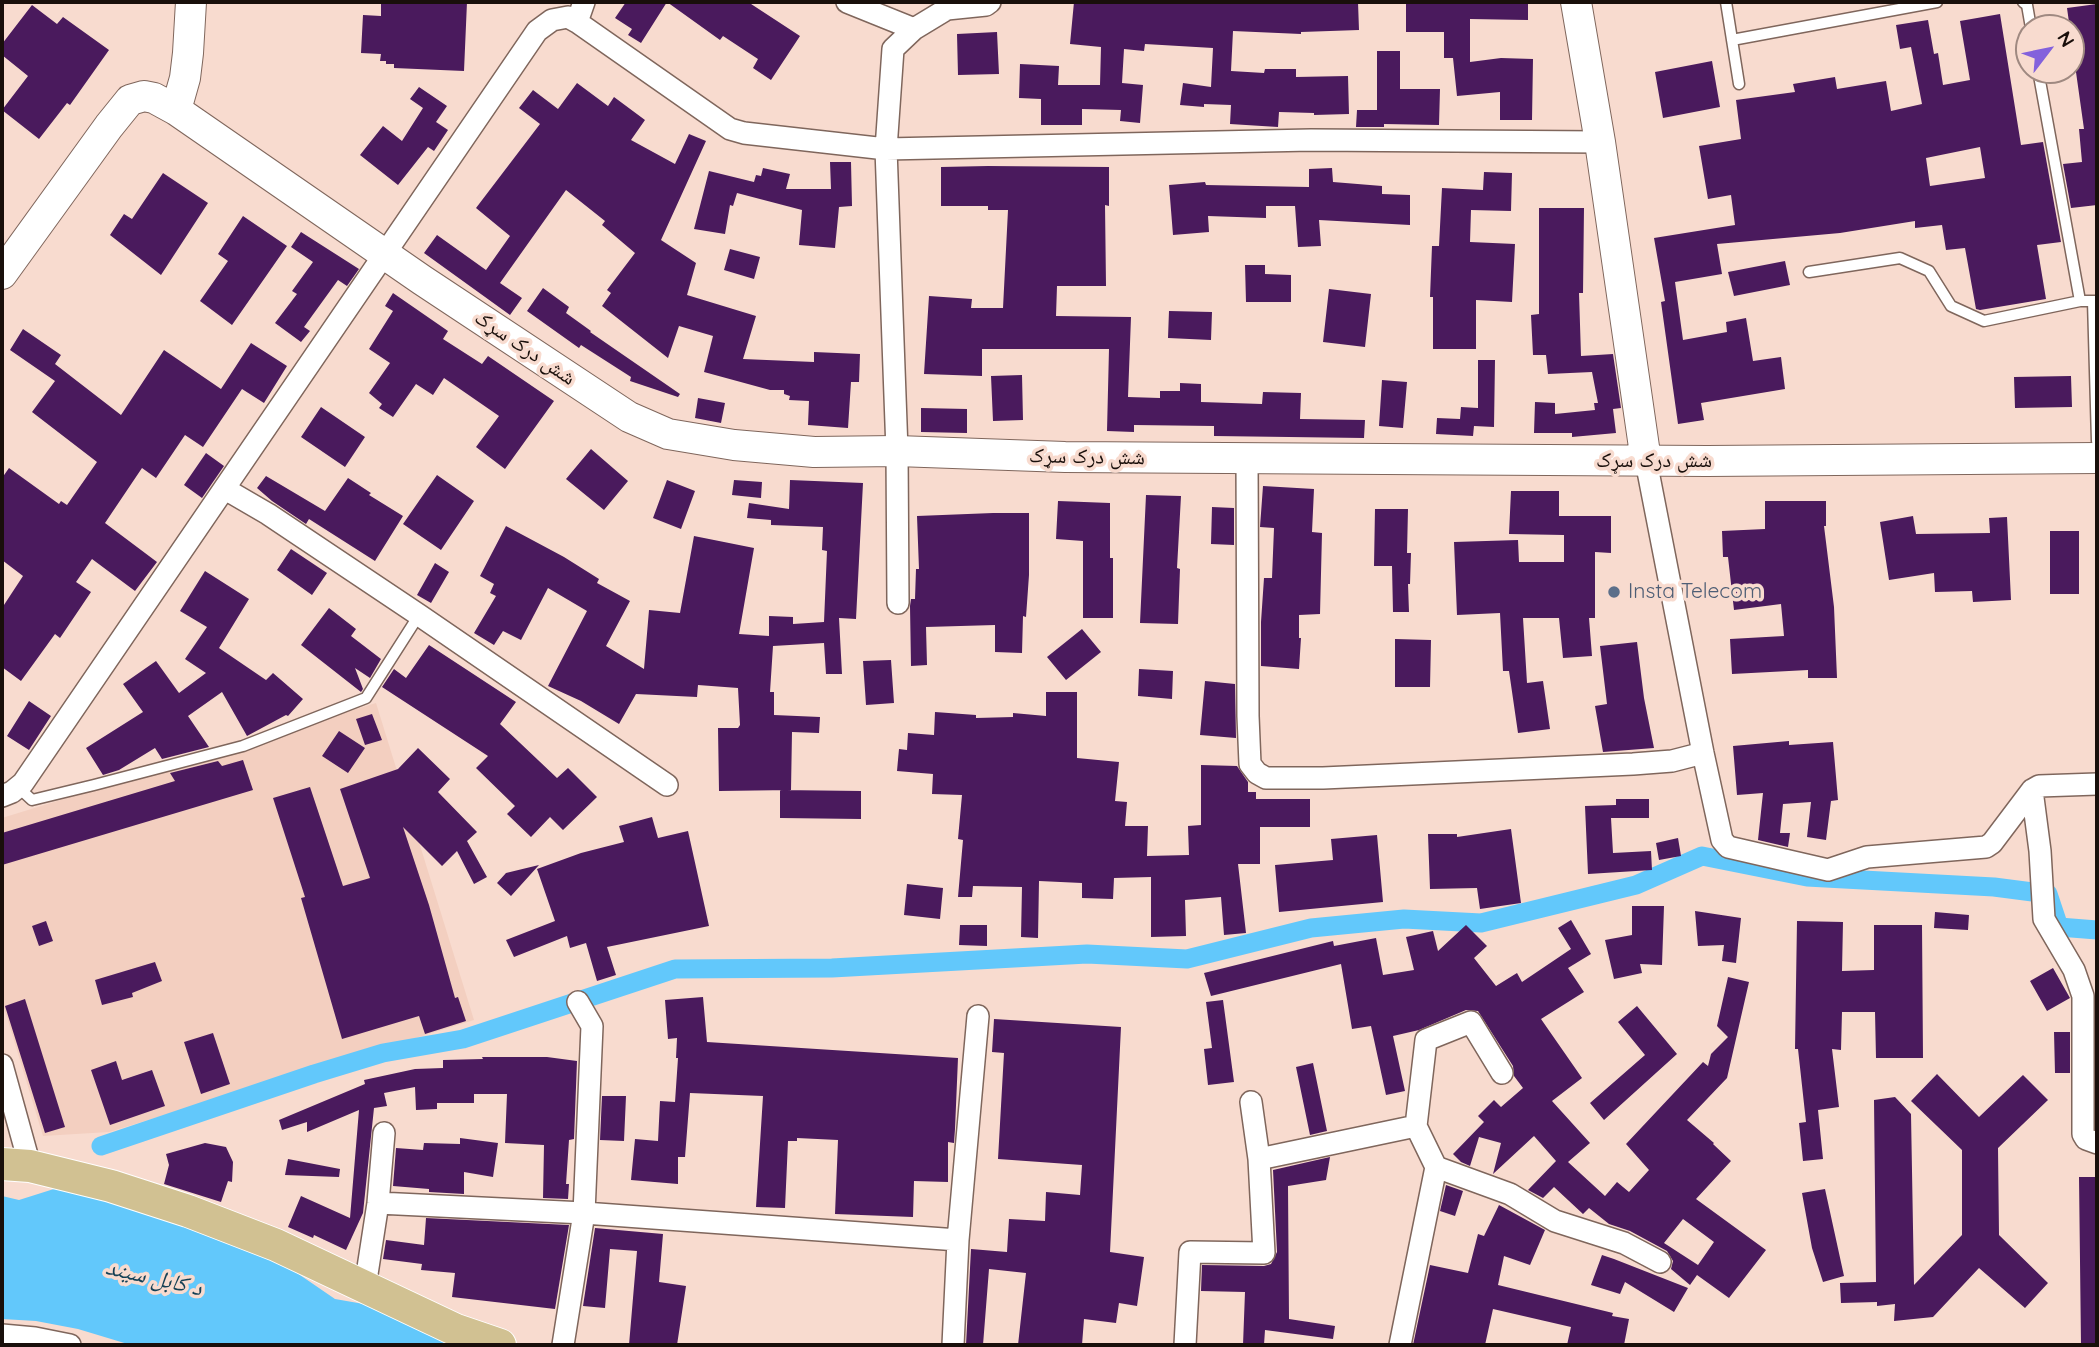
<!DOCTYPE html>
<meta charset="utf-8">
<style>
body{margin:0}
#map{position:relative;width:2099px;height:1347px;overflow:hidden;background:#f8dbcf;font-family:Quicksand,sans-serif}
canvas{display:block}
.frame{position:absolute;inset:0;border:4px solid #190f0b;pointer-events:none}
.north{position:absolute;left:2015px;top:14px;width:70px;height:70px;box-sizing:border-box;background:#f8dbcf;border:2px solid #9f8981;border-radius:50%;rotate:58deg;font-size:19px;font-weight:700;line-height:28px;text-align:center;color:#190f0b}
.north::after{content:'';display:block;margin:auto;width:24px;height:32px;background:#8361dc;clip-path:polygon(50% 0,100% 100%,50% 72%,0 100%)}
</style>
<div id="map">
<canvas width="2099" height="1347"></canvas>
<div class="frame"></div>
<div class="north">N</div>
</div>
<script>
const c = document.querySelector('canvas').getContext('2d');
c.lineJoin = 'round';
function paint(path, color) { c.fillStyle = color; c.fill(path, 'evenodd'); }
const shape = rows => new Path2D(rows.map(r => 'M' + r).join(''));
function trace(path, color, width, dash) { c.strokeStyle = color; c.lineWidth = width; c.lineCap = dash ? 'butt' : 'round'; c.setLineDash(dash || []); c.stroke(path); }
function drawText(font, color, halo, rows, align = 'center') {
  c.font = font + ' Quicksand,"Noto Naskh Arabic",sans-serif'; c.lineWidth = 7; c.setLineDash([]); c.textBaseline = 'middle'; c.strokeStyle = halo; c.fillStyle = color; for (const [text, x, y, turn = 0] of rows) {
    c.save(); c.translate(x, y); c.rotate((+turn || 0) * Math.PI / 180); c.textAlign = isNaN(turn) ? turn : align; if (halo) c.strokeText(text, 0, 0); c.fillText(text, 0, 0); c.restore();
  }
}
paint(shape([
 [376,703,474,1020,109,1132,43,1136,2,1001,2,818]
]), '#f3cfc0');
paint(shape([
 [57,1188,150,1212,262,1249,335,1299,381,1307,473,1345,131,1345,78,1329,36,1321,2,1319,2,1196,19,1200]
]), '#62c8fb');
trace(shape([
 [101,1146,314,1074,383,1053,463,1039,675,969,832,968,1087,954,1187,959,1311,928,1404,919,1481,923,1636,885,1702,856,1807,877,1994,887,2048,894,2059,927,2097,930]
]), '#62c8fb', 19);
paint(shape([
 [381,2,467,2,464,71,394,68,394,64,386,64,386,61,380,61,381,54,361,53,363,15,381,16],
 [626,2,748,2,800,36,771,80,753,68,758,59,723,36,720,40,667,2,641,43,628,35,632,29,615,18],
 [1074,2,1358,2,1359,30,1301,32,1301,34,1233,31,1231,71,1264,73,1265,69,1296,69,1296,77,1348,76,1349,114,1314,115,1314,113,1279,112,1278,127,1230,124,1231,105,1204,104,1204,107,1180,105,1183,83,1211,87,1213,48,1145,44,1144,51,1124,49,1122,83,1143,85,1140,123,1120,121,1121,110,1082,109,1082,125,1041,125,1041,99,1019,98,1020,64,1059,66,1058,85,1100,85,1101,47,1070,44],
 [1406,2,1528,2,1528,20,1470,19,1470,62,1501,58,1533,59,1532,120,1500,120,1500,92,1457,96,1453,58,1444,58,1444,32,1406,32],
 [2097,4,2097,205,2071,208,2063,164,2082,162,2079,129,2084,129,2067,8],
 [32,5,57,24,63,17,109,50,70,105,67,103,39,139,2,110,28,76,2,55,2,44],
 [2000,14,2021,145,2043,142,2061,242,2037,245,2046,299,1980,310,1976,309,1965,248,1946,250,1942,225,1915,228,1915,221,1840,233,1717,244,1722,274,1675,282,1683,340,1727,332,1726,322,1746,318,1753,361,1781,357,1785,389,1701,403,1704,420,1678,424,1661,302,1665,301,1654,238,1735,225,1731,195,1708,199,1699,146,1741,139,1736,100,1795,92,1793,84,1835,77,1837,89,1886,81,1891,111,1922,104,1911,47,1900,49,1896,25,1928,20,1934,54,1938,53,1943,85,1970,80,1960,21],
 [1980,147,1985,178,1930,186,1926,158],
 [997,32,999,74,958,75,957,34],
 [1377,51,1400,51,1400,89,1440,89,1439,125,1384,124,1384,127,1356,127,1357,110,1377,110],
 [1712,61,1720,107,1663,118,1655,72],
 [577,83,608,106,614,97,645,120,631,140,675,164,689,134,706,141,661,240,696,263,687,295,756,316,743,359,814,362,814,352,860,354,859,382,851,382,848,428,808,425,809,401,789,400,790,396,784,394,784,390,770,390,704,372,713,336,679,326,668,358,602,306,611,293,607,290,635,253,602,225,605,221,566,190,500,283,522,298,510,315,424,253,437,235,486,270,510,236,476,208,540,124,519,108,533,90,558,109],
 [419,87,447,106,436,122,448,130,434,151,428,147,398,185,360,155,383,126,402,141,423,108,410,99],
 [830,162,851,162,852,206,839,207,835,248,799,245,802,210,737,193,733,206,730,205,725,234,694,229,709,171,754,182,756,175,761,176,763,168,790,174,786,189,831,189],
 [988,166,1109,167,1109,206,1105,205,1106,286,1057,286,1056,316,1131,317,1128,397,1160,398,1160,391,1180,391,1180,383,1201,384,1201,402,1262,404,1263,392,1301,393,1300,419,1365,420,1364,438,1214,436,1214,426,1134,425,1134,432,1107,431,1109,349,982,349,982,376,924,374,929,296,972,299,971,308,1003,308,1008,210,988,210,988,206,941,206,941,167],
 [1332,168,1333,182,1382,186,1382,194,1410,195,1410,225,1319,220,1321,246,1298,247,1295,206,1266,206,1266,218,1208,216,1209,232,1173,235,1169,185,1205,182,1206,185,1309,187,1309,169],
 [1484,172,1512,173,1511,211,1471,210,1470,242,1515,244,1512,302,1476,300,1476,349,1433,349,1433,297,1430,297,1432,246,1439,246,1442,188,1483,190],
 [163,173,208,203,161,275,110,235,124,214,132,219],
 [1539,208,1584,208,1583,293,1579,293,1581,356,1613,354,1621,408,1613,409,1616,433,1572,437,1572,433,1534,433,1535,402,1555,403,1555,414,1595,410,1594,403,1598,403,1592,372,1548,374,1546,355,1533,355,1531,315,1539,314],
 [243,216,287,246,232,325,200,301,228,261,218,254],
 [301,232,359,269,347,286,338,280,304,327,310,331,301,342,275,323,297,294,292,291,313,262,291,247],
 [730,249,760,257,754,279,724,270],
 [1785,261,1790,285,1734,296,1728,272],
 [1245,265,1265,265,1265,274,1291,275,1291,302,1246,302],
 [543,288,569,307,566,313,591,331,590,332,680,394,678,397,630,381,631,377,581,345,579,348,527,311],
 [1329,289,1371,294,1365,347,1323,342],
 [393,293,448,331,443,339,482,364,488,356,554,401,505,469,476,447,499,416,444,378,433,395,416,384,393,417,379,408,382,404,369,393,390,363,369,349,393,311,385,306],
 [1169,311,1212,312,1211,340,1168,338],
 [23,329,61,355,55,364,121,415,164,350,221,389,251,343,287,366,264,403,242,389,203,447,185,435,156,478,142,468,105,523,157,562,135,591,92,559,76,582,91,592,60,638,55,634,21,681,2,667,2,608,23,576,2,560,2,478,9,468,59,504,61,501,67,505,97,462,32,412,55,381,10,350],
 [1478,360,1495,360,1494,427,1474,426,1473,436,1436,434,1437,418,1460,419,1461,407,1478,408],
 [1022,375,1023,420,993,421,991,376],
 [2071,376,2072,407,2015,408,2014,377],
 [1382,380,1407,382,1403,428,1379,426],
 [698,398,725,403,721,423,695,418],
 [321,407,365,437,345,467,301,437],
 [921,408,967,409,967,433,921,432],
 [591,449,628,481,604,510,566,479],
 [206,453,224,466,202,498,184,485],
 [437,475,474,501,441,550,403,524],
 [266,476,325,511,348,478,371,493,369,495,403,516,375,561,309,519,306,524,272,501,257,488],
 [667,480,695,491,681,529,653,518],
 [734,480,762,482,761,498,732,495],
 [790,480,863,483,856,619,839,618,842,674,826,674,824,643,773,646,770,692,774,692,774,715,820,717,819,733,792,732,791,790,719,791,718,728,738,728,740,725,738,688,698,685,697,697,636,694,619,724,581,701,548,686,587,611,548,588,521,640,503,631,494,645,474,633,496,596,490,593,494,584,480,576,506,526,564,557,599,579,597,583,630,601,606,646,644,669,649,610,680,613,694,536,754,548,739,634,769,636,769,616,793,617,793,624,824,622,827,551,822,550,823,527,771,525,771,520,747,518,749,503,789,509],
 [1263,486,1314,489,1312,532,1322,533,1320,614,1299,615,1299,638,1301,638,1299,669,1261,666,1261,622,1264,578,1272,578,1274,528,1260,527],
 [1511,491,1559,491,1559,516,1611,516,1611,553,1595,552,1595,618,1589,618,1592,656,1563,658,1559,618,1523,618,1527,683,1543,681,1550,729,1518,733,1509,671,1503,671,1500,613,1457,615,1454,542,1518,540,1519,562,1564,562,1564,535,1509,534],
 [1146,495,1181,496,1177,568,1180,569,1178,624,1140,623],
 [1058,501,1110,503,1110,558,1113,558,1113,618,1083,618,1083,541,1056,539],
 [1765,501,1826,501,1826,526,1824,526,1834,607,1837,678,1808,678,1808,670,1732,674,1730,639,1784,636,1781,604,1734,610,1728,557,1723,557,1722,531,1765,529],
 [1212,507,1234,508,1234,545,1211,544],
 [1375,509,1408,509,1407,553,1411,553,1410,584,1408,584,1409,612,1393,612,1392,566,1374,566],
 [993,513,1029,513,1029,575,1026,617,1023,616,1022,653,995,652,995,625,926,627,927,665,911,666,910,606,911,599,915,599,916,569,919,569,917,516],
 [1913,516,1916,534,1990,533,1989,518,2007,517,2011,600,1973,602,1972,591,1935,592,1934,573,1889,580,1880,522],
 [2050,531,2079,531,2079,594,2050,594],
 [291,549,327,573,312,595,277,570],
 [435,563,449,572,431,603,417,595],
 [205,571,249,599,219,648,266,680,273,673,303,699,288,716,286,715,247,736,222,692,188,716,209,747,162,759,155,748,119,770,103,775,86,748,143,712,123,684,156,661,179,693,206,673,185,659,207,627,180,611],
 [329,608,356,629,351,636,381,659,370,678,355,668,363,689,361,692,301,645],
 [1082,629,1101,652,1066,680,1047,657],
 [1395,639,1431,640,1430,687,1395,687],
 [1637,642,1644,698,1654,748,1603,752,1595,706,1607,704,1600,646],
 [429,645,516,702,500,724,557,778,568,768,597,797,563,830,550,817,531,837,507,814,515,806,476,768,488,756,382,687,394,669,406,678],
 [891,660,894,703,866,705,863,661],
 [1139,669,1173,671,1172,699,1138,696],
 [1205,681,1235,684,1236,738,1200,735],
 [1046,692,1077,692,1077,758,1119,762,1115,801,1127,802,1125,826,1148,826,1147,856,1189,855,1188,826,1201,825,1201,765,1237,766,1248,782,1248,792,1256,792,1256,799,1310,799,1310,827,1260,827,1260,864,1238,864,1246,933,1224,935,1221,897,1185,900,1186,936,1151,937,1151,877,1114,878,1113,899,1082,898,1082,883,1039,881,1038,938,1021,937,1022,887,973,886,972,897,958,897,963,840,958,839,962,795,932,794,933,774,897,771,899,749,907,750,908,733,934,735,935,712,976,715,976,718,1013,717,1013,713,1046,716],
 [29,701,51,716,29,750,7,736],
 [372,714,382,740,365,745,356,719],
 [339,731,365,748,348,773,322,756],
 [1789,741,1789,745,1833,742,1838,800,1831,801,1826,840,1807,837,1811,802,1783,804,1780,833,1790,833,1788,847,1758,840,1763,793,1737,795,1733,746],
 [418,748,450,779,438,792,477,832,467,841,487,877,474,884,457,851,442,866,403,827,429,905,455,998,458,997,466,1021,425,1034,419,1016,342,1039,301,898,305,897,273,798,310,787,343,886,370,878,340,789,398,769],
 [243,760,253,790,2,865,2,833,175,781,170,773,218,761,222,766],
 [780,790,861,791,861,819,780,818],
 [1616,799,1649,799,1649,818,1611,818,1613,853,1651,851,1652,870,1588,874,1585,806,1616,805],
 [652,817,658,838,688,831,709,926,607,947,616,975,597,981,586,943,570,948,567,936,514,957,506,940,555,921,537,869,581,853,624,842,619,826],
 [1511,829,1521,903,1480,909,1477,888,1430,889,1428,834,1457,834,1457,837],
 [1377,835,1383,902,1279,912,1275,865,1333,860,1331,839],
 [1678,838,1681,856,1659,860,1656,843],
 [539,865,511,896,497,883,506,873],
 [907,884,943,888,940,919,904,915],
 [1632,906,1664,906,1662,965,1640,964,1642,973,1614,979,1605,940,1632,935],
 [1695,911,1741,918,1736,963,1722,961,1724,945,1698,946],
 [1935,912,1969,915,1968,930,1934,928],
 [1571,920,1591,954,1568,968,1584,992,1541,1019,1582,1078,1552,1101,1590,1143,1568,1162,1605,1196,1617,1182,1629,1192,1649,1170,1626,1144,1703,1062,1708,1066,1711,1054,1728,1037,1717,1026,1728,977,1749,982,1727,1078,1687,1120,1714,1143,1713,1144,1731,1161,1696,1199,1766,1250,1729,1298,1697,1275,1690,1285,1671,1269,1673,1261,1667,1251,1630,1231,1609,1224,1589,1208,1583,1214,1554,1187,1543,1198,1528,1190,1556,1161,1534,1136,1493,1174,1501,1143,1479,1137,1470,1166,1461,1162,1453,1154,1484,1122,1478,1116,1494,1100,1501,1107,1523,1088,1514,1076,1513,1066,1478,1011,1466,1010,1419,1030,1393,1036,1405,1091,1386,1095,1371,1026,1352,1029,1341,964,1211,996,1204,973,1333,941,1334,946,1376,938,1383,975,1414,970,1406,937,1433,931,1438,951,1466,925,1487,946,1474,958,1496,986,1517,973,1522,982,1571,949,1558,928],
 [1683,1219,1714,1242,1698,1265,1664,1243],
 [46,921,53,941,39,946,32,926],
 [1797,921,1843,922,1842,971,1874,970,1874,925,1922,925,1923,1058,1876,1058,1875,1012,1842,1012,1841,1050,1832,1049,1839,1107,1818,1110,1823,1159,1803,1161,1799,1123,1806,1122,1798,1049,1795,1049],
 [960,925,987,925,987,946,959,945],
 [155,962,162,981,132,993,133,997,102,1005,95,980],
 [2053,968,2070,998,2047,1011,2030,981],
 [703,997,707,1042,958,1058,955,1129,954,1143,948,1142,948,1182,914,1181,913,1217,835,1214,838,1140,797,1138,797,1141,788,1141,785,1208,756,1207,763,1096,690,1093,685,1157,678,1157,678,1184,631,1180,635,1139,658,1141,660,1101,675,1102,678,1058,676,1058,677,1038,668,1039,665,1000],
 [25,999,65,1127,45,1133,5,1006],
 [1223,1000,1234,1082,1208,1085,1204,1049,1212,1048,1206,1002],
 [1637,1006,1677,1054,1604,1120,1590,1103,1645,1055,1618,1022],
 [994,1019,1121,1027,1110,1252,1144,1257,1137,1306,1119,1303,1116,1323,1084,1319,1082,1345,1018,1345,1026,1273,989,1269,983,1345,966,1345,971,1249,1007,1252,1009,1219,1045,1221,1046,1192,1080,1195,1082,1165,998,1159,1004,1053,992,1052],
 [2054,1032,2070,1032,2070,1073,2055,1073],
 [213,1033,230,1084,201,1094,184,1042],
 [482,1057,547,1057,577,1061,574,1139,569,1140,566,1184,569,1184,568,1199,543,1198,544,1145,505,1143,507,1094,474,1094,474,1103,437,1103,437,1109,416,1110,415,1087,384,1093,387,1106,374,1108,363,1213,346,1250,314,1235,313,1238,288,1227,301,1196,350,1218,359,1110,307,1132,307,1122,282,1130,279,1120,365,1084,364,1080,415,1069,443,1068,443,1060,483,1059],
 [116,1061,122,1080,152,1070,165,1106,110,1125,91,1070],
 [1313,1063,1327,1131,1310,1135,1296,1067],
 [1937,1074,1979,1117,2023,1075,2048,1100,1998,1148,1999,1235,2048,1283,2025,1308,1979,1268,1933,1317,1894,1321,1895,1304,1877,1306,1877,1302,1841,1303,1840,1283,1876,1282,1874,1100,1895,1097,1911,1114,1914,1285,1962,1235,1962,1150,1911,1101],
 [602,1096,626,1096,624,1141,600,1140],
 [460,1138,498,1143,493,1177,464,1172,464,1194,429,1192,429,1189,393,1186,396,1148,423,1150,424,1143,460,1144],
 [205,1143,226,1147,233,1162,232,1182,228,1181,221,1202,164,1184,169,1165,166,1154],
 [1330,1157,1326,1180,1288,1186,1289,1319,1335,1326,1333,1339,1265,1330,1264,1345,1243,1345,1245,1292,1201,1291,1202,1265,1264,1266,1271,1264,1277,1252,1273,1170],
 [288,1159,340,1169,339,1177,285,1175],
 [2079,1177,2095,1177,2097,1345,2081,1345],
 [1446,1185,1463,1191,1455,1216,1440,1211],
 [1825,1189,1844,1276,1823,1282,1812,1248,1802,1193],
 [1499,1205,1545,1230,1530,1265,1504,1256,1498,1285,1613,1313,1612,1316,1629,1319,1624,1345,1567,1345,1571,1327,1493,1309,1485,1345,1413,1345,1430,1265,1468,1273,1478,1234,1484,1236],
 [426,1218,569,1225,555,1309,452,1297,455,1273,421,1270,422,1264,383,1259,386,1240,424,1245],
 [595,1228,663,1234,659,1282,686,1286,677,1345,629,1345,637,1251,610,1249,605,1308,583,1306],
 [1602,1255,1614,1259,1688,1288,1674,1312,1625,1282,1620,1294,1591,1285]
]), '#4a1a5d');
const lane = shape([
 [1726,2,1739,84],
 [2023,2,2027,5,2031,28],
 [1732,40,1937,2],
 [2038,70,2080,301],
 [1809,272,1900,258,1929,271,1951,306,1984,321,2080,301,2097,301],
 [2093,301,2097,441],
 [18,787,32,800,94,785,243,746,366,698,419,615]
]);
const street = shape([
 [847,2,914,29],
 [577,22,584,2],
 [1247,458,1248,716,1250,764,1257,773,1266,778,1323,778,1633,764,1672,761,1703,753],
 [1646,461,1703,753,1722,840,1728,847,1828,870,1867,857,1986,847,1992,843,2032,790,2039,786,2097,784],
 [225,489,268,514,419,615,667,785],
 [898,603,897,451,886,149,893,49,914,29,947,9,986,5,990,2],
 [2032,790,2040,851,2044,919,2074,970,2083,996,2083,1134,2086,1139,2097,1143],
 [2,796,12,792,23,783,537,31,552,20,568,17,577,22,730,129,744,133,886,149,1311,140,1600,142],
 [2,1065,30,1166],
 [1259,1159,1416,1126,1426,1040,1471,1022,1502,1073],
 [1436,1167,1510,1194,1555,1221,1624,1243,1660,1262],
 [378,1203,584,1213,958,1240],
 [365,1287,378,1203,384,1133],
 [2,1335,35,1338,70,1345],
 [563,1345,584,1213,592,1026,578,1002],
 [953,1345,958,1240,978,1016],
 [1185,1345,1190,1252,1264,1253,1259,1159,1251,1102],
 [1400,1345,1436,1167,1416,1126]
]);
const secondary = shape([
 [1576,2,1600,142,1646,461],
 [176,110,185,78,188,53,191,2],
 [2,274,109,126,130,100,144,96,154,98,176,110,422,280,629,417,668,434,734,445,814,452,897,451,1065,457,1707,461,2097,458]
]);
const primary = shape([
 [2,1164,30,1166,111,1186,188,1211,276,1245,456,1330,500,1345]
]);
trace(lane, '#7f665c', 13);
trace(street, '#7f665c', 24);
trace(secondary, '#7f665c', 32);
trace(primary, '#fff', 34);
trace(lane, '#fff', 10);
trace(street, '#fff', 21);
trace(secondary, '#fff', 30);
trace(primary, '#d1c192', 32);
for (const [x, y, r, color] of [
 [1614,592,7,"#5c6f8a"]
]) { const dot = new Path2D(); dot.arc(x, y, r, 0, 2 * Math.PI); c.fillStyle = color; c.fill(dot); trace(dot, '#f8dbcf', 2.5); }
drawText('21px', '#190f0b', '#f8dbcf', [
 ["شش درک سړک",525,348,34],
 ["شش درک سړک",1087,457,1],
 ["شش درک سړک",1654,461]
]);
drawText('21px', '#4e5e75', '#f8dbcf', [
 ["Insta Telecom",1628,592]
], 'left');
drawText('italic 23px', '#133f54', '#f8dbcf', [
 ["د کابل سيند",154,1278,13]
]);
</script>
